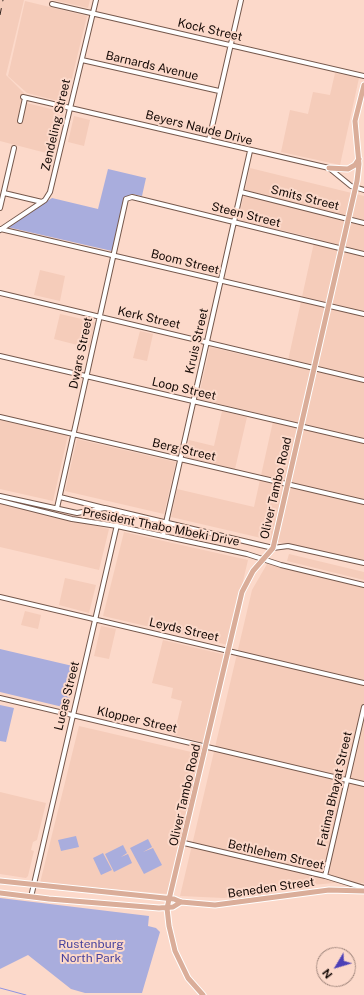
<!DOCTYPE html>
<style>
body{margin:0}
#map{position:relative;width:364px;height:995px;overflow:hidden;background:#fcd9ca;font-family:"Public Sans",sans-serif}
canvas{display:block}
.north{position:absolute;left:316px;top:947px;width:40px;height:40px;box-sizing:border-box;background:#fcd9ca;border:1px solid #a0867c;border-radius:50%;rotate:232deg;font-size:11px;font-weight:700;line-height:16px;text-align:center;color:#150a06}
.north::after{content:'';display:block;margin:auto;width:14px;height:18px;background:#4c40b7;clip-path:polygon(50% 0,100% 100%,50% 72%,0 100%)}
</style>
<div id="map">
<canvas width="364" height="995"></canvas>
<div class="north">N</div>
</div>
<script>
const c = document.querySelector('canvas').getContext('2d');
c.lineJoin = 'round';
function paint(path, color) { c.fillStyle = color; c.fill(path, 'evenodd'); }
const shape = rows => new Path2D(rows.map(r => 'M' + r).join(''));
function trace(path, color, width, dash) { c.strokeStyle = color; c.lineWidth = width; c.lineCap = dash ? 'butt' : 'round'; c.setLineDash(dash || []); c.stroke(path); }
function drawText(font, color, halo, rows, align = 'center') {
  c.font = font + ' "Public Sans",sans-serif'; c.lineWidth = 4; c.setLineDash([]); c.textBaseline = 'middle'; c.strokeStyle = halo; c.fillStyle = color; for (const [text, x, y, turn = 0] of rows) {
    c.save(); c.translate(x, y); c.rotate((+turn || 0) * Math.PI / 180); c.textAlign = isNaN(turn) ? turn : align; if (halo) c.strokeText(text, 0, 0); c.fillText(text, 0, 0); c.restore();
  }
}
paint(shape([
 [0,0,24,0,6,75,24,93,22,102,64,112,54,155,0,141],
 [53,0,90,0,88,8],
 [25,1,87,16,66,103,27,93,8,76],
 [335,73,359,78,340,165,281,152,290,110,308,114,313,92,330,95],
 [74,116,90,120,84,146,68,142],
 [250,168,364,196,364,562,171,517,177,489,254,507,274,417,198,399,210,347,287,365,315,238,238,220],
 [40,270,65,276,60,301,34,295],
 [60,314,95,322,89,348,54,339],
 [140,331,153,334,147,361,133,358],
 [222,411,247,417,235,469,185,457,189,440,214,446],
 [0,420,68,435,53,501,0,489],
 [77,439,176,462,164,514,65,491],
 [0,503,109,529,99,570,0,547],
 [124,532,248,560,228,645,103,616],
 [289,554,364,572,364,580,287,561],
 [267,564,364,588,364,883,346,882,311,885,224,898,180,896,252,590],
 [65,578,96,585,89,613,59,605],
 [25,611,41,615,38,629,21,625],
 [101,626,116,629,109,659,94,656],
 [163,640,226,655,205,743,174,735,182,701,171,698,173,688,152,683],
 [79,726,200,754,168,894,40,883],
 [0,792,46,803,37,840,33,842,31,850,34,851,28,876,26,878,0,874]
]), '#f5ccba');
paint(shape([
 [108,169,146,178,142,196,132,194,124,198,112,251,7,227,52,198,98,209],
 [0,649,77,667,67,708,0,692],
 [0,705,14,708,6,742,0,741],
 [76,836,79,847,61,851,58,840],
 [148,839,152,847,143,852,153,848,162,865,144,874,130,848],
 [123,845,127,853,121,857,128,854,132,863,114,872,105,854],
 [103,853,112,870,101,875,93,858],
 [0,898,149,916,148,926,156,928,160,932,142,993,85,993,71,989,28,955,0,969]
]), '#a9addd');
trace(shape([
 [0,988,26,995]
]), '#9194e1', 1);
const minor = shape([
 [52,4,364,76],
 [82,60,219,91],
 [23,97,329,168,351,186,364,190],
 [20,121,25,98],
 [209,140,241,0],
 [241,192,364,223],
 [4,193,42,202],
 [0,208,14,148],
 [0,229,364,314],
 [0,230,45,200,50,192,96,0],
 [0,293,364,380],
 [0,356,364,441],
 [0,417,364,502],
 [0,496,77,513,105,508,273,548,288,546,364,563],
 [60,497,104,508],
 [0,501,72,519,117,526,247,554,281,565,364,585],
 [57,508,126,199,132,197,364,254],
 [163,536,250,151],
 [0,597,364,683],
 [0,698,364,784],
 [184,843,325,876,364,888],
 [325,876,364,707],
 [31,897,120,512]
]);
const major = shape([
 [329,168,348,169,355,165,359,159],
 [0,881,174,899,181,902,215,905,329,890,364,891],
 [0,893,49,899,159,908,173,907,181,902],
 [203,995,188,978,175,951,169,926,167,908,242,592,253,571,273,548,357,181,359,164,355,121,364,85]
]);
trace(minor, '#75584c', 6);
trace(major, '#fff', 7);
trace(minor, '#fff', 4);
trace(major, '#daad99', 5);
trace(shape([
 [0,15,3,0]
]), '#332520', 1, [7, 7]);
drawText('12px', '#150a06', '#fcd9ca', [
 ["Kock Street",210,30,13],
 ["Barnards Avenue",152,66,13],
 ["Zendeling Street",56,125,-77],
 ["Beyers Naude Drive",199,128,14],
 ["Smits Street",305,198,14],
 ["Steen Street",246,215,14],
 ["Boom Street",185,262,14],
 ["Kerk Street",149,318,13],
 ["Kruis Street",197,341,-77],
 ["Dwars Street",81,353,-78],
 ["Loop Street",184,389,13],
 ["Berg Street",184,450,13],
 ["Oliver Tambo Road",276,488,-77],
 ["President Thabo Mbeki Drive",161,527,11],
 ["Leyds Street",184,630,13],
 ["Lucas Street",67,696,-76],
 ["Klopper Street",137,720,13],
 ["Fatima Bhayat Street",335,789,-77],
 ["Oliver Tambo Road",185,795,-77],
 ["Bethlehem Street",276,855,13],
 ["Beneden Street",271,888,-8]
]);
drawText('12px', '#49449e', '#fcd9ca', [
 ["Rustenburg",91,944],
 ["North Park",91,958]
]);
</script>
